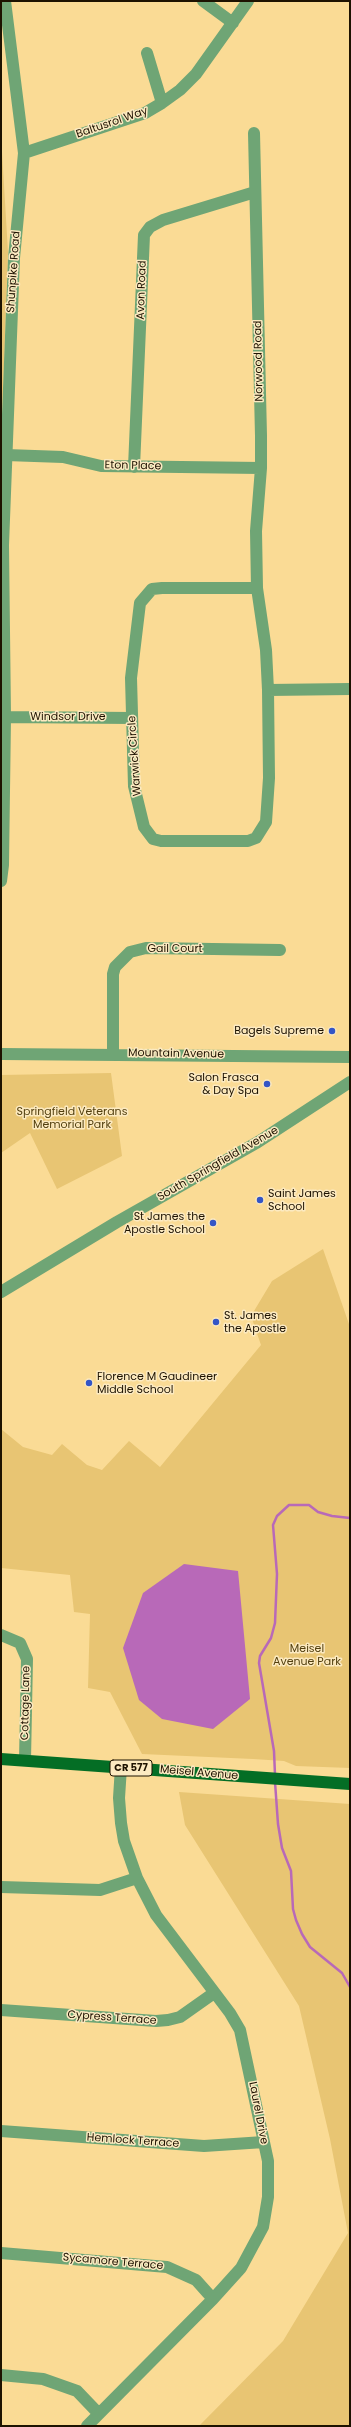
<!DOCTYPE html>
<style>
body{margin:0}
#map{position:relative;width:351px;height:2427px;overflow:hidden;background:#fadb95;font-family:Poppins,sans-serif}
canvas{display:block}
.frame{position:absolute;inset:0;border:2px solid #1d1200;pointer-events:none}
</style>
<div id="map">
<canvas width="351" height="2427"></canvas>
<div class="frame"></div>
</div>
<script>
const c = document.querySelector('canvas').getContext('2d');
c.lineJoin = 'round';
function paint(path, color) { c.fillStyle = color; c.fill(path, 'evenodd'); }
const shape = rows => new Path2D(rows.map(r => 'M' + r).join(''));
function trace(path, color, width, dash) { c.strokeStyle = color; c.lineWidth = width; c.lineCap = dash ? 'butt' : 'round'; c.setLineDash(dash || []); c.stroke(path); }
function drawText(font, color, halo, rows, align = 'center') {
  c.font = font + ' Poppins,sans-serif'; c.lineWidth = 3; c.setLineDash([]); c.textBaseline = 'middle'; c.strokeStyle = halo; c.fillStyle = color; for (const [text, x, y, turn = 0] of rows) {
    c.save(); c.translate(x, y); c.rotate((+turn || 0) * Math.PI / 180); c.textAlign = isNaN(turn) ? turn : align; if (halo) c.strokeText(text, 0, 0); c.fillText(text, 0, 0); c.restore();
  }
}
paint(shape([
 [1,135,8,252,1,447],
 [111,1073,122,1156,57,1189,30,1133,1,1153,1,1075],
 [323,1249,350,1327,350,1768,296,1766,284,1761,253,1759,142,1754,110,1692,88,1688,90,1614,74,1612,70,1575,1,1568,1,1429,23,1447,52,1455,62,1444,87,1465,102,1470,129,1441,160,1467,261,1345,251,1316,272,1281],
 [179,1792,350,1804,350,2426,199,2426,283,2341,348,2233,330,2139,299,2006,185,1825]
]), '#e8c573');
paint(shape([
 [184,1564,238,1571,250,1699,213,1729,162,1719,139,1700,123,1648,143,1593]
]), '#b869b8');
trace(shape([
 [275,1775,274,1751,259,1663,260,1656,271,1638,275,1623,277,1574,273,1525,277,1516,289,1505,309,1505,318,1512,332,1516,350,1518],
 [275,1782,278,1824,282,1848,291,1871,293,1909,296,1920,302,1934,310,1947,342,1973,350,1987]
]), '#b869b8', 2.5);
trace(shape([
 [203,1,233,23],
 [147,53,162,103],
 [254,133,261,436,261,468,256,531,257,588,266,650,268,690,269,778,266,822,256,838,248,841,161,841,153,839,144,827,134,786,131,678,140,603,152,589,162,588,257,588],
 [24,153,145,113,162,103,180,90,196,74,248,1],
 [6,455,63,457,101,466,261,468],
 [134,467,144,235,150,227,163,220,255,192],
 [268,690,350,689],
 [5,717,132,718],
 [1,881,3,865,5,717,3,545,14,258,24,153,5,1],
 [1,1054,350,1057],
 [113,1054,113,974,115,967,130,952,146,948,280,950],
 [1,1292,117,1222,258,1142,350,1082],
 [1,1635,20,1643,27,1659,25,1760],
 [1,1887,100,1890,137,1878],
 [1,2010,156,2021,168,2020,180,2017,214,1993],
 [1,2131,204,2146,264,2142],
 [1,2253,167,2267,196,2280,213,2299],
 [1,2375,43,2379,77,2391,99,2414],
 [87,2426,213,2299,241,2268,263,2227,268,2197,268,2161,240,2030,230,2013,156,1915,137,1878,124,1841,121,1823,119,1798,121,1767]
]), '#6fa575', 12);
trace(shape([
 [1,1759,350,1784]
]), '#046e25', 12);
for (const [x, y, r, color] of [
 [332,1031,4,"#3355c6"],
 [267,1084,4,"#3355c6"],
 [260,1200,4,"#3355c6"],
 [213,1223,4,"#3355c6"],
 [216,1322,4,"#3355c6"],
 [89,1383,4,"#3355c6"]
]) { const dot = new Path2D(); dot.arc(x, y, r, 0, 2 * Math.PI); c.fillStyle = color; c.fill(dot); trace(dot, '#fceac1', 1.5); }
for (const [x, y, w] of [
 [131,1768,42]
]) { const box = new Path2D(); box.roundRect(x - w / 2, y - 8, w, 16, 3); c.fillStyle = '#fceac1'; c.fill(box); trace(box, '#1d1200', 1); }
drawText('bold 10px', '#1d1200', null, [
 ["CR 577",131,1768]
]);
drawText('11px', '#1d1200', '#fceac1', [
 ["Baltusrol Way",112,123,-19],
 ["Shunpike Road",14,272,-86],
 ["Avon Road",142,290,-88],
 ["Norwood Road",259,361,-91],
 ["Eton Place",133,466,1],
 ["Windsor Drive",68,717],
 ["Warwick Circle",135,756,-94],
 ["Gail Court",175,949],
 ["Mountain Avenue",176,1054,1],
 ["South Springfield Avenue",218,1164,-30],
 ["Cottage Lane",26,1703,-89],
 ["Meisel Avenue",199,1773,5],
 ["Cypress Terrace",112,2018,4],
 ["Laurel Drive",258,2113,79],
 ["Hemlock Terrace",133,2141,4],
 ["Sycamore Terrace",113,2262,5]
]);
drawText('11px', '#1d1200', '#fceac1', [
 ["Bagels Supreme",324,1031],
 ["Salon Frasca",259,1078],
 ["& Day Spa",259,1091],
 ["Saint James",268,1194,"left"],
 ["School",268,1207,"left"],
 ["St James the",205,1217],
 ["Apostle School",205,1230],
 ["St. James",224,1316,"left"],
 ["the Apostle",224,1329,"left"],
 ["Florence M Gaudineer",97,1377,"left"],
 ["Middle School",97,1390,"left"]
], 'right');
drawText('11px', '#523f0e', '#fceac1', [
 ["Springfield Veterans",72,1112],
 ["Memorial Park",72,1125],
 ["Meisel",307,1649],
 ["Avenue Park",307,1662]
]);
</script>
